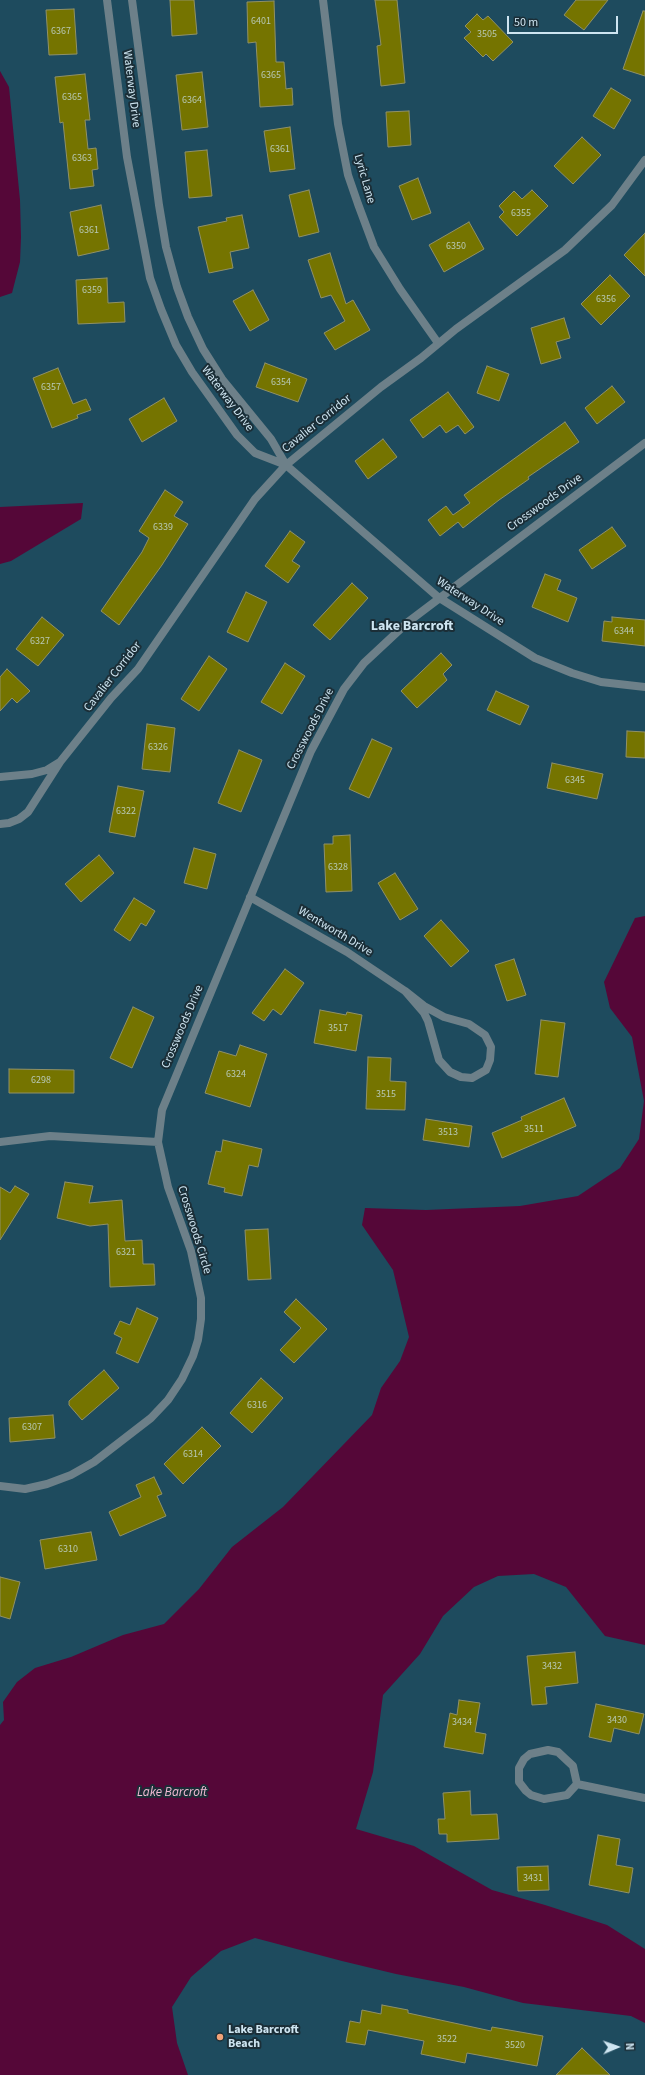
<!DOCTYPE html>
<style>
body{margin:0}
#map{position:relative;width:645px;height:2075px;overflow:hidden;background:#1e4b5e;font-family:"Source Sans 3",sans-serif}
canvas{display:block}
.north{position:absolute;left:597px;top:2027px;width:40px;height:40px;-webkit-text-stroke:3px #1b2e37;paint-order:stroke;rotate:88deg;font-size:11px;font-weight:700;line-height:16px;text-align:center;color:#cee5f1}
.north::after{content:'';display:block;margin:auto;width:14px;height:18px;background:#cee5f1;clip-path:polygon(50% 0,100% 100%,50% 72%,0 100%)}
.scale{position:absolute;left:507px;top:16px;width:111px;height:18px;box-sizing:border-box;border:2px solid #cee5f1;border-top:0;padding-left:5px;font-size:12px;line-height:14px;white-space:nowrap;color:#cee5f1;-webkit-text-stroke:3px #1b2e37;paint-order:stroke}
</style>
<div id="map">
<canvas width="645" height="2075"></canvas>
<div class="north">N</div>
<div class="scale">50 m</div>
</div>
<script>
const c = document.querySelector('canvas').getContext('2d');
c.lineJoin = 'round';
function paint(path, color) { c.fillStyle = color; c.fill(path, 'evenodd'); }
const shape = rows => new Path2D(rows.map(r => 'M' + r).join(''));
function trace(path, color, width, dash) { c.strokeStyle = color; c.lineWidth = width; c.lineCap = dash ? 'butt' : 'round'; c.setLineDash(dash || []); c.stroke(path); }
function drawText(font, color, halo, rows, align = 'center') {
  c.font = font + ' "Source Sans 3",sans-serif'; c.lineWidth = 4; c.setLineDash([]); c.textBaseline = 'middle'; c.strokeStyle = halo; c.fillStyle = color; for (const [text, x, y, turn = 0] of rows) {
    c.save(); c.translate(x, y); c.rotate((+turn || 0) * Math.PI / 180); c.textAlign = isNaN(turn) ? turn : align; if (halo) c.strokeText(text, 0, 0); c.fillText(text, 0, 0); c.restore();
  }
}
paint(shape([
 [0,71,9,87,20,200,21,237,20,262,12,293,0,297],
 [83,503,81,519,11,561,0,564,0,507],
 [645,916,645,1645,605,1636,566,1587,534,1574,498,1576,474,1587,443,1616,420,1654,383,1695,373,1772,356,1829,414,1846,492,1890,545,1905,607,1925,645,1949,645,2023,631,2016,523,2003,464,1987,396,1974,342,1961,255,1938,221,1951,191,1977,172,2007,177,2043,188,2075,0,2075,0,1725,4,1720,3,1702,17,1682,35,1668,71,1657,123,1635,164,1624,199,1589,232,1547,283,1507,372,1415,381,1388,400,1361,409,1337,393,1270,362,1225,365,1208,426,1210,520,1206,578,1196,620,1168,639,1139,644,1101,632,1037,610,1008,604,982,635,918]
]), '#550738');
const building = shape([
 [170,0,194,0,197,34,172,36,170,0],
 [375,0,397,0,405,83,381,86,377,46,381,45,375,0],
 [576,0,608,0,584,30,564,15,576,0],
 [274,1,276,62,284,62,286,89,292,88,293,105,260,107,256,42,248,43,247,2,274,1],
 [74,9,77,54,49,55,46,10,74,9],
 [643,11,645,11,645,76,623,69,643,11],
 [477,14,483,20,488,16,513,42,493,61,486,54,483,57,464,38,471,32,465,26,477,14],
 [202,72,208,127,182,130,176,75,202,72],
 [85,74,90,120,85,120,88,149,96,148,98,169,92,170,94,186,70,189,63,122,60,123,55,77,85,74],
 [611,88,631,100,614,129,593,116,611,88],
 [409,111,411,145,388,147,386,112,409,111],
 [290,127,295,169,270,172,264,131,290,127],
 [582,137,601,155,573,184,554,166,582,137],
 [207,150,212,196,189,198,185,152,207,150],
 [418,178,431,213,412,220,399,186,418,178],
 [309,190,319,232,299,237,289,195,309,190],
 [532,190,548,206,517,236,499,217,504,212,499,206,514,191,522,199,532,190],
 [101,205,109,249,78,256,70,212,101,205],
 [242,215,249,248,230,252,233,268,209,273,198,227,227,221,226,218,242,215],
 [469,222,484,249,444,272,429,245,469,222],
 [645,233,645,276,624,255,645,233],
 [330,253,346,304,353,300,370,330,335,350,324,333,345,321,331,295,321,298,308,260,330,253],
 [610,275,630,296,601,325,581,304,610,275],
 [107,278,108,303,124,302,125,322,78,324,76,280,107,278],
 [253,290,269,320,250,331,233,301,253,290],
 [564,318,570,338,556,342,561,358,541,364,531,328,564,318],
 [265,363,307,379,298,402,256,387,265,363],
 [487,366,509,374,499,401,477,393,487,366],
 [58,368,73,404,86,399,91,410,77,415,78,418,52,428,33,378,58,368],
 [612,386,625,402,597,424,585,408,612,386],
 [448,392,474,427,465,434,458,425,446,433,440,425,423,438,410,420,448,392],
 [164,398,177,421,142,442,129,419,164,398],
 [565,422,579,442,528,477,529,479,499,500,463,528,458,522,440,536,428,520,446,506,453,515,470,503,464,495,565,422],
 [383,439,397,457,368,479,355,461,383,439],
 [165,490,183,502,174,516,188,524,162,565,119,625,101,611,142,552,149,538,139,531,165,490],
 [612,527,626,546,592,569,579,550,612,527],
 [290,531,305,542,292,561,300,566,288,583,265,566,290,531],
 [545,574,561,580,557,590,577,598,568,622,532,607,545,574],
 [352,583,368,598,330,640,313,625,352,583],
 [246,592,267,602,248,642,227,632,246,592],
 [42,617,64,635,38,666,16,649,42,617],
 [612,617,645,620,645,646,602,641,604,621,612,622,612,617],
 [441,653,452,665,443,674,447,680,417,708,401,691,441,653],
 [209,656,227,669,199,711,181,699,209,656],
 [285,663,305,676,282,714,261,702,285,663],
 [7,669,30,691,17,703,12,698,0,711,0,677,7,669],
 [496,691,529,706,520,725,487,710,496,691],
 [147,724,175,728,170,772,142,769,147,724],
 [627,731,645,732,645,758,626,757,627,731],
 [372,739,392,748,369,798,349,789,372,739],
 [239,750,262,760,241,812,218,803,239,750],
 [552,763,603,774,597,799,547,788,552,763],
 [118,786,144,791,135,837,109,832,118,786],
 [350,835,352,891,326,892,324,844,333,844,333,836,350,835],
 [194,848,216,854,207,889,184,883,194,848],
 [99,855,114,873,81,902,65,884,99,855],
 [395,873,418,909,400,920,378,883,395,873],
 [134,898,155,911,146,926,141,923,130,941,114,930,134,898],
 [441,920,469,951,451,967,424,936,441,920],
 [514,959,526,995,507,1001,495,965,514,959],
 [285,969,304,983,281,1015,273,1009,264,1021,252,1013,285,969],
 [133,1007,154,1017,132,1068,110,1058,133,1007],
 [320,1010,346,1015,347,1012,362,1015,356,1051,314,1043,320,1010],
 [541,1020,565,1023,558,1077,535,1074,541,1020],
 [240,1045,267,1054,250,1107,205,1093,219,1051,236,1056,240,1045],
 [368,1057,391,1058,390,1081,406,1082,405,1110,366,1109,368,1057],
 [9,1069,74,1070,74,1093,9,1093,9,1069],
 [564,1098,576,1126,502,1158,492,1133,522,1120,521,1117,564,1098],
 [426,1119,472,1126,469,1147,423,1140,426,1119],
 [223,1140,262,1149,258,1167,249,1165,242,1196,224,1192,225,1188,208,1184,216,1151,221,1152,223,1140],
 [65,1182,93,1186,89,1203,122,1200,125,1241,142,1240,143,1264,154,1264,155,1285,110,1287,108,1224,90,1226,57,1218,65,1182],
 [15,1186,29,1194,0,1240,0,1187,10,1193,15,1186],
 [268,1229,271,1279,248,1280,245,1230,268,1229],
 [296,1299,327,1329,294,1363,280,1350,301,1328,284,1312,296,1299],
 [137,1308,158,1318,138,1363,116,1353,122,1338,114,1334,120,1321,130,1325,137,1308],
 [104,1370,119,1388,82,1420,69,1405,69,1401,104,1370],
 [261,1378,283,1398,252,1433,230,1413,261,1378],
 [53,1415,55,1438,10,1442,9,1418,53,1415],
 [202,1427,221,1446,183,1484,164,1464,202,1427],
 [154,1477,162,1494,157,1496,166,1516,120,1536,109,1512,141,1497,136,1485,154,1477],
 [91,1532,97,1560,45,1569,40,1540,91,1532],
 [0,1577,20,1582,10,1619,0,1616,0,1577],
 [575,1652,578,1683,545,1687,547,1704,532,1705,527,1656,575,1652],
 [459,1700,480,1703,475,1732,486,1734,483,1754,444,1747,450,1713,457,1715,459,1700],
 [596,1704,644,1714,639,1734,614,1728,611,1742,589,1737,596,1704],
 [470,1791,471,1815,497,1814,499,1839,447,1842,447,1834,439,1834,438,1819,445,1819,443,1793,470,1791],
 [598,1835,620,1839,616,1865,633,1868,629,1893,589,1885,598,1835],
 [548,1866,549,1890,518,1891,517,1867,548,1866],
 [382,2005,408,2010,408,2013,491,2031,492,2027,543,2036,537,2066,467,2053,465,2063,421,2054,424,2041,368,2030,365,2045,346,2042,350,2021,360,2023,362,2010,381,2014,382,2005],
 [582,2048,610,2075,556,2075,582,2048]
]);
paint(building, '#757400');
trace(building, '#909167', 1);
trace(shape([
 [107,0,127,157,150,278,161,309,176,345,192,372,237,435,255,453,286,465,438,597,535,658,572,673,601,682,645,687],
 [132,0,159,205,166,247,177,287,188,317,203,349,222,379,271,439,286,465],
 [323,0,338,124,348,175,358,204,374,247,400,289,438,343],
 [60,762,111,698,138,669,255,499,286,465,381,387,421,358,456,329,565,250,612,205,645,160],
 [0,777,32,774,47,770,60,762,28,812,19,819,9,823,0,824],
 [250,897,347,952,405,991,424,1013,428,1021,439,1060,450,1072,461,1077,472,1078,486,1070,490,1060,491,1047,485,1035,469,1024,444,1017,424,1006,405,991],
 [0,1142,50,1136,158,1142],
 [0,1486,25,1489,47,1484,71,1475,94,1462,151,1418,168,1400,182,1379,193,1356,198,1340,201,1319,201,1298,191,1251,168,1187,158,1142,162,1110,311,751,344,689,364,663,408,622,645,443],
 [548,1750,558,1752,573,1766,577,1784,567,1795,544,1799,531,1795,526,1791,519,1782,519,1768,524,1759,530,1754,548,1750],
 [577,1784,645,1798]
]), '#6d8089', 8);
for (const [x, y, r, color] of [
 [220,2037,4,"#f0a278"]
]) { const dot = new Path2D(); dot.arc(x, y, r, 0, 2 * Math.PI); c.fillStyle = color; c.fill(dot); trace(dot, '#1b2e37', 1.5); }
drawText('10px', '#b8c9b5', null, [
 ["6401",261,22],
 ["6367",61,32],
 ["3505",487,35],
 ["6365",271,76],
 ["6365",72,98],
 ["6364",192,101],
 ["6361",280,150],
 ["6363",82,159],
 ["6355",521,214],
 ["6361",89,231],
 ["6350",456,247],
 ["6359",92,291],
 ["6356",606,300],
 ["6354",281,383],
 ["6357",51,388],
 ["6339",163,528],
 ["6344",624,632],
 ["6327",40,642],
 ["6326",158,748],
 ["6345",575,781],
 ["6322",126,812],
 ["6328",338,868],
 ["3517",338,1029],
 ["6324",236,1075],
 ["6298",41,1081],
 ["3515",386,1095],
 ["3511",534,1130],
 ["3513",448,1133],
 ["6321",126,1253],
 ["6316",257,1406],
 ["6307",32,1428],
 ["6314",193,1455],
 ["6310",68,1550],
 ["3432",552,1667],
 ["3430",617,1721],
 ["3434",462,1723],
 ["3431",533,1879],
 ["3522",447,2040],
 ["3520",515,2046]
]);
drawText('12px', '#cee5f1', '#1b2e37', [
 ["Waterway Drive",131,89,83],
 ["Lyric Lane",364,179,74],
 ["Waterway Drive",227,399,53],
 ["Cavalier Corridor",317,424,-39],
 ["Crosswoods Drive",545,503,-36],
 ["Waterway Drive",470,602,33],
 ["Cavalier Corridor",113,677,-52],
 ["Crosswoods Drive",311,729,-63],
 ["Wentworth Drive",335,932,31],
 ["Crosswoods Drive",183,1027,-67],
 ["Crosswoods Circle",194,1230,73]
]);
drawText('bold 12px', '#cee5f1', '#1b2e37', [
 ["Lake Barcroft",228,2030],
 ["Beach",228,2044]
], 'left');
drawText('italic 13px', '#f0b9d2', '#1b2e37', [
 ["Lake Barcroft",172,1793]
]);
drawText('bold 14px', '#cee5f1', '#1b2e37', [
 ["Lake Barcroft",412,627]
]);
</script>
